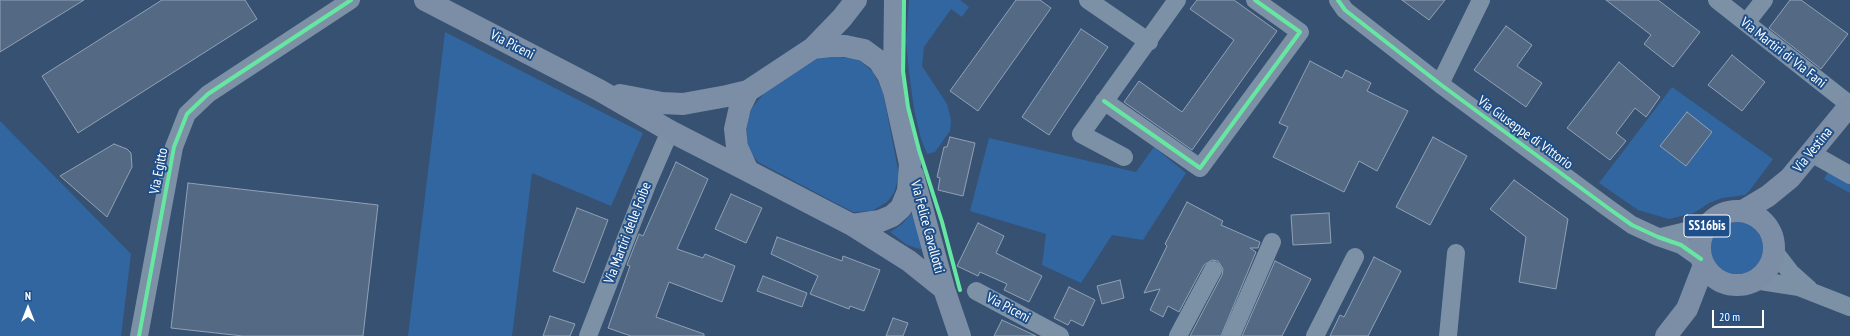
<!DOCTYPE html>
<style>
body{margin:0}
#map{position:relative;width:1850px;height:336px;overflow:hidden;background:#365172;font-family:"PT Sans Narrow",sans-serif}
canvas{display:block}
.north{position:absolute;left:8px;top:288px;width:40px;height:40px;-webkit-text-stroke:3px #1e4f8a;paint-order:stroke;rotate:0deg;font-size:11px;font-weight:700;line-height:16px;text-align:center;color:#fff}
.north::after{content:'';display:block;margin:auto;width:14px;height:18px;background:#fff;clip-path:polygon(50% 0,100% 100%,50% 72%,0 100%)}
.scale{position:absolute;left:1712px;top:310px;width:52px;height:18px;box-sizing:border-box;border:2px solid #fff;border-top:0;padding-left:5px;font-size:12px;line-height:14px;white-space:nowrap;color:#fff;-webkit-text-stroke:3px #1e4f8a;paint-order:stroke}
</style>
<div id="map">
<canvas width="1850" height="336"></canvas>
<div class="north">N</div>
<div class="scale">20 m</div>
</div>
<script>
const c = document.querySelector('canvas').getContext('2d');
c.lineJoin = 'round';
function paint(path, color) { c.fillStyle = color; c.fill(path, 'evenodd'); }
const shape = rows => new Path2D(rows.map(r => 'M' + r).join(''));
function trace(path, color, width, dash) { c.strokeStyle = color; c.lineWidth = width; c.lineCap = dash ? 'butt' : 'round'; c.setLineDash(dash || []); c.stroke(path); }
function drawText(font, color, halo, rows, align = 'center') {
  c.font = font + ' "PT Sans Narrow",sans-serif'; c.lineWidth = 4; c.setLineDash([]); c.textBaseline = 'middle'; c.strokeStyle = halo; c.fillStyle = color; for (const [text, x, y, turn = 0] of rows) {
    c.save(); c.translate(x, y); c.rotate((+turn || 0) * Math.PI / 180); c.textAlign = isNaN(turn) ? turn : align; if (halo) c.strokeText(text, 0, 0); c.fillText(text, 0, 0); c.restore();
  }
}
paint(shape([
 [909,0,960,0,969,7,962,17,951,9,924,47,922,66,947,104,951,120,950,131,935,152,927,154,921,139,914,109,909,72,906,42],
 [445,32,643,133,611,206,532,173,512,336,408,336],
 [828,56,858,59,873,72,883,92,899,175,894,193,887,202,872,211,853,212,758,162,749,150,746,132,749,116,752,108,765,92,817,59],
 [1672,87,1773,159,1750,190,1745,195,1722,198,1709,203,1694,213,1669,219,1638,210,1599,183],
 [0,121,131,254,121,336,0,336],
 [989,138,1136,172,1154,147,1186,173,1143,240,1112,235,1081,283,1042,265,1046,234,970,211],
 [1828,172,1850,184,1850,193,1824,179],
 [914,211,923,248,920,249,907,245,890,232,902,224],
 '1711 248a26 26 0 1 1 52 0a26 26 0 1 1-52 0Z'
]), '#3266a1');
const building = shape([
 [0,0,84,0,0,52,0,0],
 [162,0,245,0,257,19,78,133,42,76,162,0],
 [1016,0,1040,0,1051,8,978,111,950,91,1016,0],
 [1197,0,1234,0,1277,31,1192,150,1124,102,1139,81,1182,112,1234,40,1190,9,1197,0],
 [1402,0,1445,0,1429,20,1402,0],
 [1606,0,1658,0,1700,32,1673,67,1644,44,1651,35,1606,0],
 [1790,0,1801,0,1848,34,1821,69,1769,28,1790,0],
 [1506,26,1532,45,1517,66,1542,83,1526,107,1474,70,1506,26],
 [1081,29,1108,47,1049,135,1022,117,1081,29],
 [1732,55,1765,82,1742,111,1708,85,1732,55],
 [1310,61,1342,78,1346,70,1371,83,1367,91,1408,111,1377,171,1359,161,1344,192,1273,157,1288,127,1279,123,1310,61],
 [1619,62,1660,97,1646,117,1635,108,1616,133,1626,141,1610,160,1567,128,1619,62],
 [1687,112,1712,132,1686,166,1660,146,1687,112],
 [950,137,975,143,963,196,938,190,940,178,937,177,944,147,947,147,950,137],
 [1433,137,1467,156,1430,225,1396,207,1433,137],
 [114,144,127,149,131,153,132,167,107,217,60,176,114,144],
 [676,162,708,179,677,249,703,258,705,254,735,266,722,302,669,282,656,317,704,334,704,336,631,336,608,328,630,266,627,265,639,234,643,236,676,162],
 [1514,180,1568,219,1556,289,1519,282,1526,237,1490,209,1514,180],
 [188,183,378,205,363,336,243,336,171,328,188,183],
 [731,194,762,208,746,243,715,229,731,194],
 [1187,202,1223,221,1221,225,1260,242,1258,248,1250,248,1256,252,1221,336,1190,336,1222,275,1223,269,1218,261,1212,260,1204,265,1179,312,1168,306,1163,317,1150,310,1160,289,1144,293,1167,246,1165,244,1187,202],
 [577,208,608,220,584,283,553,271,577,208],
 [1329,213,1331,243,1293,245,1291,215,1329,213],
 [978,223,1004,236,996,253,1042,276,1029,302,1004,290,1007,284,980,272,978,276,957,266,978,223],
 [777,237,842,261,843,256,880,270,864,311,850,306,849,309,810,294,818,276,771,254,777,237],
 [1374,257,1401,271,1368,336,1330,336,1340,315,1344,317,1374,257],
 [1275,261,1311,279,1282,336,1242,336,1275,261],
 [763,276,807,293,802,307,757,291,763,276],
 [1120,280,1124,298,1102,304,1097,286,1120,280],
 [1069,287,1095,300,1083,326,1071,320,1068,325,1054,318,1069,287],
 [550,316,575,324,570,336,543,336,550,316],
 [893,318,908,323,903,336,886,336,893,318],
 [1002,320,1036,336,994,336,1002,320]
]);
paint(building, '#546a84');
trace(building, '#91a1b5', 1);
trace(shape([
 [1088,0,1149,42],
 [1338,0,1345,10,1440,84,1608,208,1632,225,1658,237,1681,245,1701,259],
 [1717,0,1850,105],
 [1746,23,1764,0],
 [1440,84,1481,0],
 [1104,101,1200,168,1300,32,1255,0],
 [1811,153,1850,175],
 [1124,157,1081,134,1177,0],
 [1661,237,1707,226],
 [1774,251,1791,273,1809,289],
 [1754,280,1799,287,1850,307],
 [976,291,1060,336],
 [139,336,174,147,187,114,208,94,351,0],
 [588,336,648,182,670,131],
 [1178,336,1213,270],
 [1231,336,1272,242],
 [1315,336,1355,257],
 [1448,336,1456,253]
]), '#7d91a6', 18);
trace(shape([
 [425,0,599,90,670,131,748,171],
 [830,46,845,46,864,50,879,61,888,75,894,91,910,164,908,191,901,208,892,216,880,221,852,225,748,171,737,147,735,129,740,107,748,91,813,48,830,46],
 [813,48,842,18,856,0],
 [894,83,895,0],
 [620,95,662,103,683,104,727,96,748,91],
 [913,175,944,289,960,336],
 [1743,211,1768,196,1790,178,1850,105],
 '1700 248a37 37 0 1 1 74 0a37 37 0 1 1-74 0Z',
 [852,225,909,261,944,289],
 [1666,336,1687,309,1704,265]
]), '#7c8ea5', 22);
trace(shape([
 [904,0,903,71,908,107,919,150,942,222,960,290],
 [1338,0,1345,10,1440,84,1608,208,1632,225,1658,237,1681,245,1701,259],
 [1104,101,1200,168,1300,32,1255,0],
 [139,336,174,147,187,114,208,94,351,0]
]), '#66e7a1', 4);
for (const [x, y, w] of [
 [1707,226,46]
]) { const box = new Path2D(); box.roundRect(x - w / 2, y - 11, w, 22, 3); c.fillStyle = '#1e4f8a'; c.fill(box); trace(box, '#fff', 1); }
drawText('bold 13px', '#fff', null, [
 ["SS16bis",1707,226]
]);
drawText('14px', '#fff', '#1e4f8a', [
 ["Via Piceni",512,45,27],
 ["Via Martiri di Via Fani",1783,53,38],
 ["Via Giuseppe di Vittorio",1525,133,36],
 ["Via Vestina",1813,150,-51],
 ["Via Egitto",159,171,-79],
 ["Via Felice Cavallotti",927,227,75],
 ["Via Martiri delle Foibe",628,233,-69],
 ["Via Piceni",1008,308,28]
]);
</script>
